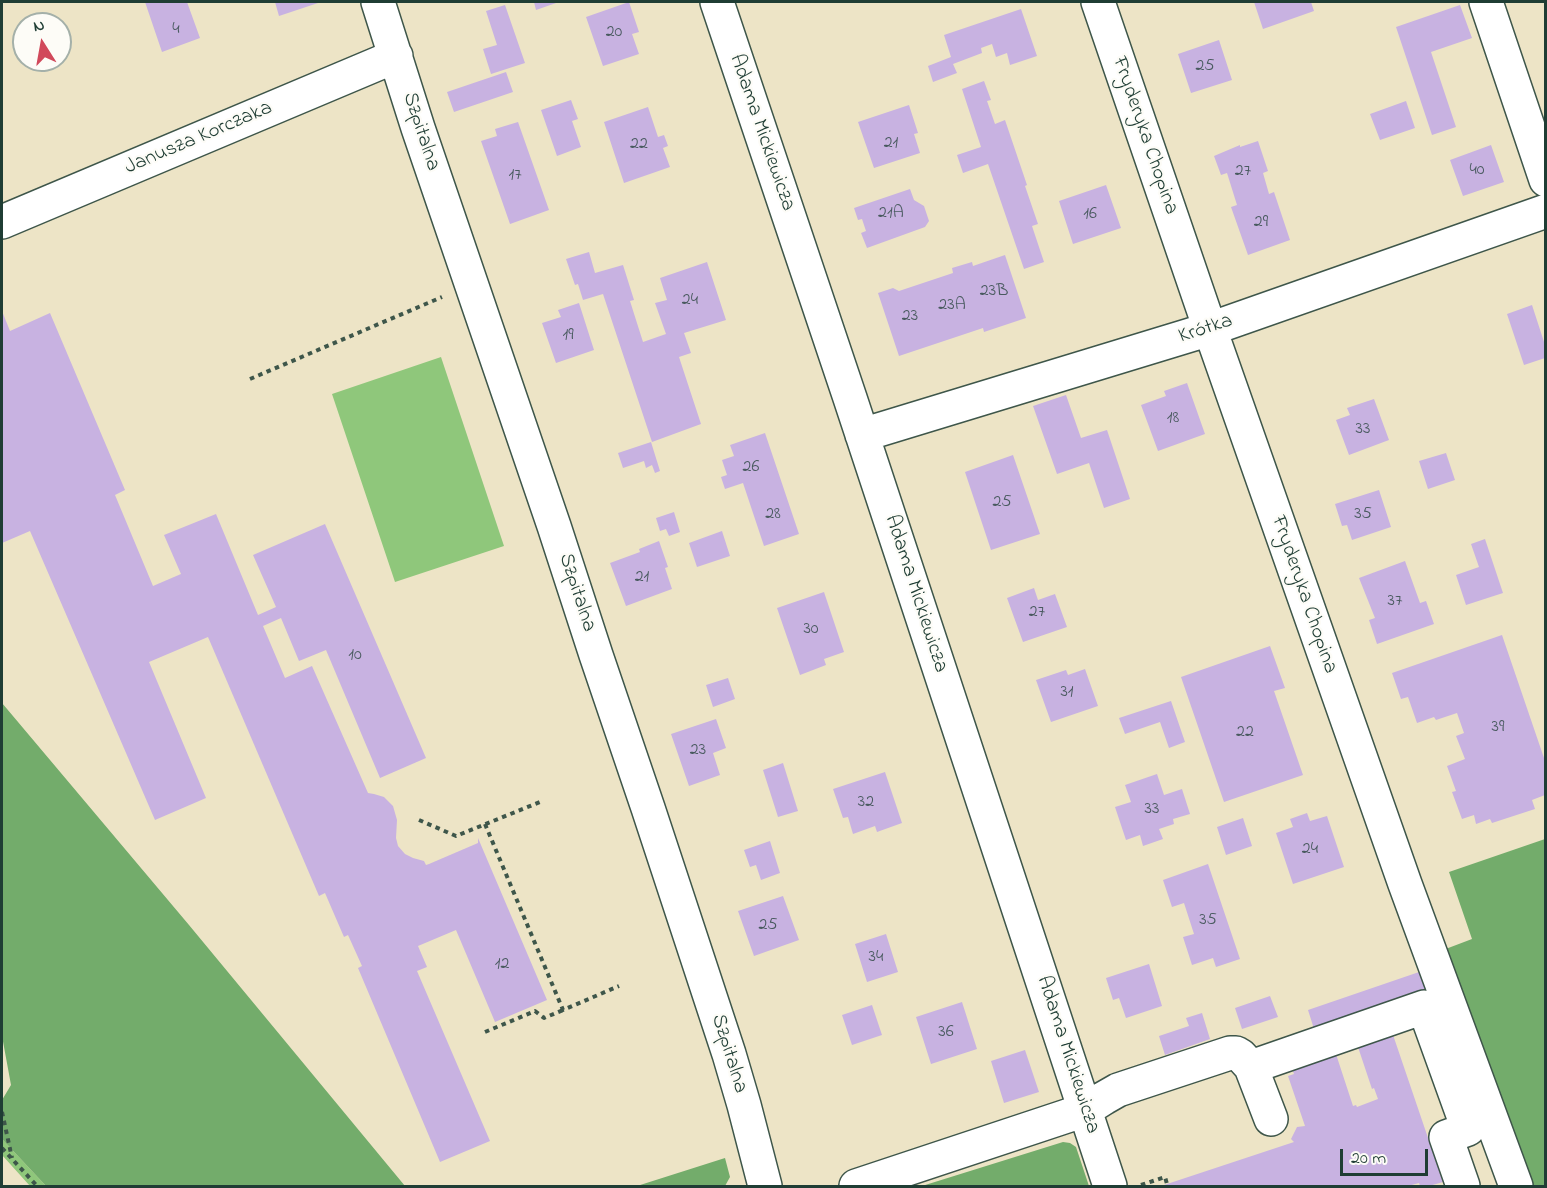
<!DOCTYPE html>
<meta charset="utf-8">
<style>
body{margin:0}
#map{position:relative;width:1547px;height:1188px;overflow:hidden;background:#ede4c6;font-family:"Indie Flower",sans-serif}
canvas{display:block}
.frame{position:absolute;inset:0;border:3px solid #1f3d34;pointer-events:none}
.north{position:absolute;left:12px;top:12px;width:60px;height:60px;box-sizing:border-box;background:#fdfcf7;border:2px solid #a4b0a9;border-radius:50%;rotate:349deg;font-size:16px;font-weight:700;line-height:24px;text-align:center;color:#1f3d34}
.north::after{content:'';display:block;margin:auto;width:21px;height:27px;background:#d1495b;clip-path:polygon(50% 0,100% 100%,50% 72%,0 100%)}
.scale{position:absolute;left:1340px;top:1149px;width:88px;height:27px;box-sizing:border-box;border:3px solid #1f3d34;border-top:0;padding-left:8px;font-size:18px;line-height:21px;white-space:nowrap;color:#1f3d34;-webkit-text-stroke:4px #fdfcf7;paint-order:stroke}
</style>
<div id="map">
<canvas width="1547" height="1188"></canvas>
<div class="frame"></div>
<div class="north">N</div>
<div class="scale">20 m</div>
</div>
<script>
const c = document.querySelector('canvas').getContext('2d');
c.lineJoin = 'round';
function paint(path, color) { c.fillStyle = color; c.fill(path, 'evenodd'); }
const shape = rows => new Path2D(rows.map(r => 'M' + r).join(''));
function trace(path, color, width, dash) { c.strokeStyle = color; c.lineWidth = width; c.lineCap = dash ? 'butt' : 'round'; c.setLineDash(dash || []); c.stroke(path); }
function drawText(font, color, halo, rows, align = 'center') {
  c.font = font + ' "Indie Flower",sans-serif'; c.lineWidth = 4.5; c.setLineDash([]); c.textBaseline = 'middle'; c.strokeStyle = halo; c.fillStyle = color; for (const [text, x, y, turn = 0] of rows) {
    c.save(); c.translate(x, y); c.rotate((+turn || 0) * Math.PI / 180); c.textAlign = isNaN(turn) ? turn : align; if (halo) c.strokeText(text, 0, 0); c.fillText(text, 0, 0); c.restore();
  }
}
paint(shape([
 [441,357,504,546,395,582,332,394],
 [2,1139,46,1186,30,1186,2,1155]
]), '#8fc77b');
paint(shape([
 [2,703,189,925,405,1186,46,1186,2,1139,2,1100,11,1085,2,1036],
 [1545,839,1545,1186,1524,1186,1443,950,1472,939,1449,872],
 [1063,1142,1070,1143,1076,1147,1089,1186,922,1186],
 [725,1158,730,1177,725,1186,637,1186]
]), '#73ac6b');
paint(shape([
 [145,2,187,2,200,38,162,52],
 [275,2,321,2,279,16],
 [534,2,559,2,536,10],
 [629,2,639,32,632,34,639,54,603,66,586,17],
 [1254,2,1311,2,1314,11,1263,29],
 [505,5,525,63,491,74,483,49,497,45,486,11],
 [1460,5,1472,38,1431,52,1456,127,1432,135,1396,27],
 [1021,9,1037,56,1010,65,1007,53,996,57,992,44,981,48,982,53,953,64,957,73,933,82,928,66,951,57,944,35],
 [1219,40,1232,80,1191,93,1178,54],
 [506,72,513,92,454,112,447,92],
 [984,81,991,100,987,101,995,124,1005,120,1027,185,1025,186,1038,224,1032,226,1044,262,1024,269,988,164,963,173,957,155,981,147,962,89],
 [571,100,578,119,572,121,581,147,557,156,541,110],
 [1406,101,1415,128,1380,140,1370,114],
 [909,105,918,133,914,134,920,153,874,168,858,122],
 [648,107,658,137,664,135,668,146,663,148,670,167,624,183,604,122],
 [518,122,549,210,510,224,481,141,497,136,495,129],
 [1258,141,1268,171,1263,173,1269,194,1274,192,1290,240,1248,255,1231,207,1237,205,1227,173,1221,175,1214,156,1240,145,1240,147],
 [1491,145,1504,182,1463,196,1450,160],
 [1106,185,1121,228,1073,244,1059,201],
 [910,189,914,200,924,206,929,221,925,227,867,248,861,233,866,231,862,219,858,220,854,208],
 [589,252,595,273,623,265,634,300,630,301,643,342,666,334,655,303,667,300,660,278,707,262,726,320,684,333,691,353,679,357,701,424,652,442,603,294,583,300,578,284,575,285,566,259],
 [1005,255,1026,318,984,332,983,328,899,356,878,293,893,288,899,291,953,273,952,268,972,262,973,266],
 [579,303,594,350,556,363,542,323,561,317,558,310],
 [1532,305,1545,345,1545,358,1524,365,1507,314],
 [2,311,10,331,50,313,125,490,115,495,153,586,181,574,164,535,216,514,258,615,276,607,253,555,325,524,426,758,380,778,326,650,299,661,281,618,263,626,285,678,312,666,368,793,374,794,384,797,393,806,397,820,396,838,398,846,405,854,413,858,424,861,426,865,429,864,478,843,478,838,547,1000,495,1022,456,930,418,946,427,967,417,971,490,1141,440,1162,358,968,362,966,348,935,344,937,325,893,319,896,208,637,149,662,206,798,155,820,30,531,2,543],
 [1187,383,1205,434,1158,451,1141,405,1166,396,1164,391],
 [1066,395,1081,438,1107,430,1130,499,1104,508,1089,463,1057,474,1033,406],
 [1374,399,1389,440,1349,455,1336,420,1350,415,1347,408],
 [765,433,799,534,764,546,743,483,725,489,721,477,727,475,722,460,734,456,730,445],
 [651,442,660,471,655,473,652,465,646,468,644,461,623,468,618,453],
 [1446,453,1455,480,1428,489,1419,461],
 [1013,455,1040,534,991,550,965,472],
 [1379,490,1391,527,1352,540,1347,525,1342,526,1335,504],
 [674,512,680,532,669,536,666,529,660,531,656,518],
 [722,531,730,556,697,567,689,543],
 [1485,539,1503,593,1466,605,1456,575,1479,567,1471,544],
 [659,541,668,567,665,568,672,589,626,606,610,563,640,552,639,549],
 [1405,561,1420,603,1426,601,1434,624,1377,644,1369,620,1375,618,1359,578],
 [1034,588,1038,600,1055,594,1067,627,1023,642,1007,598],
 [824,592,844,652,824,659,826,665,800,675,777,608],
 [1502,635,1545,761,1545,795,1532,800,1535,809,1492,823,1490,819,1476,824,1474,815,1462,819,1452,792,1456,791,1447,766,1465,759,1456,736,1464,733,1457,713,1436,720,1434,717,1417,723,1408,697,1401,699,1392,673],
 [1270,646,1285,688,1274,691,1303,775,1224,802,1181,677],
 [1085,669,1098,706,1051,722,1036,680,1066,670,1068,675],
 [728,678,735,699,713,707,706,685],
 [1171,701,1185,742,1169,748,1160,722,1125,734,1119,718],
 [716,719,726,748,713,753,720,775,689,786,671,734],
 [783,763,798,811,778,817,763,770],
 [885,772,902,823,877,832,875,826,853,834,848,817,843,818,833,789],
 [1157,774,1164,795,1182,789,1190,814,1173,819,1174,824,1159,829,1163,839,1143,846,1140,835,1126,840,1115,807,1131,802,1125,785],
 [1307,813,1310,821,1327,816,1344,867,1293,884,1276,833,1293,827,1290,819],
 [1243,818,1252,846,1226,855,1217,827],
 [770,841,780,873,761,880,756,865,750,867,744,850],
 [1208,864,1240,959,1216,967,1213,958,1192,965,1183,937,1194,934,1184,903,1172,907,1163,880],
 [783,896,799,940,754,956,738,911],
 [886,934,898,972,867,982,855,944],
 [1149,964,1162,1006,1126,1018,1119,998,1113,1000,1106,978],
 [1422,971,1428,988,1401,997,1403,1002,1315,1032,1308,1010],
 [1270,996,1278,1017,1242,1029,1235,1008],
 [962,1002,977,1049,931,1064,916,1017],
 [872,1005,882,1035,852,1045,842,1015],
 [1202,1013,1210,1039,1165,1055,1159,1036,1189,1026,1186,1018],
 [1391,1029,1443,1182,1429,1186,1420,1186,1419,1183,1408,1186,1161,1186,1294,1142,1291,1139,1297,1127,1305,1126,1288,1076,1294,1074,1290,1063,1334,1048,1353,1106,1356,1105,1357,1107,1378,1099,1374,1088,1372,1089,1356,1041],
 [1025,1050,1039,1092,1004,1103,991,1061]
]), '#c8b2e1');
const minor = shape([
 [378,2,418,128,554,526,596,655,648,808,729,1054,744,1105,765,1186],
 [717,2,850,398,1110,1186],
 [1098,2,1210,329,1405,884,1516,1186],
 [1486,2,1546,180],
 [2,222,396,56],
 [862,435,1210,329,1546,211],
 [1251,1067,1424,1007,1468,1129,1446,1137,1463,1186],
 [856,1186,1085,1110,1104,1098,1118,1090,1230,1053,1236,1053,1241,1056,1251,1067,1271,1119]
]);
trace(minor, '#3e564a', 36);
trace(shape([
 [250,379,442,297],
 [419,820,456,836,540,802],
 [485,824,563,1010,619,986],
 [485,1032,535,1011,544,1018,563,1010],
 [2,1112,12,1158],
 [2,1148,37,1186],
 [1141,1185,1165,1177,1167,1184]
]), '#3e564a', 4, [4.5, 4.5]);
trace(minor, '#fff', 33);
drawText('18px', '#495a5f', null, [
 ["4",176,30],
 ["20",614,33],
 ["25",1205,67],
 ["21",891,144],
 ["22",639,145],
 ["40",1477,171],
 ["27",1243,172],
 ["17",515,176],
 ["21A",891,214],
 ["16",1090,215],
 ["29",1261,223],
 ["23B",994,292],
 ["24",690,301],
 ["23A",952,306],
 ["23",910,317],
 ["19",568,336],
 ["18",1173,419],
 ["33",1363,430],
 ["26",751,468],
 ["25",1002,503],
 ["28",773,515],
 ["35",1363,515],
 ["21",642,578],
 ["37",1395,602],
 ["27",1037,613],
 ["30",811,630],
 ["10",355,656],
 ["31",1067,693],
 ["39",1498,728],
 ["22",1245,733],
 ["23",698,751],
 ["32",866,803],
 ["33",1152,810],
 ["24",1310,850],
 ["35",1208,921],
 ["25",768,926],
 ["34",876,958],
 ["12",502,965],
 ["36",946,1033]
]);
drawText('21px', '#1f3d34', '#fdfcf7', [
 ["Szpitalna",420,132,72],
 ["Adama Mickiewicza",761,133,71],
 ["Fryderyka Chopina",1144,136,71],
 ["Janusza Korczaka",199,139,-23],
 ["Krótka",1206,330,-18],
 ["Szpitalna",576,593,72],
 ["Adama Mickiewicza",915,594,72],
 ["Fryderyka Chopina",1303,595,71],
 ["Szpitalna",728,1054,73],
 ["Adama Mickiewicza",1067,1055,72]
]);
</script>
